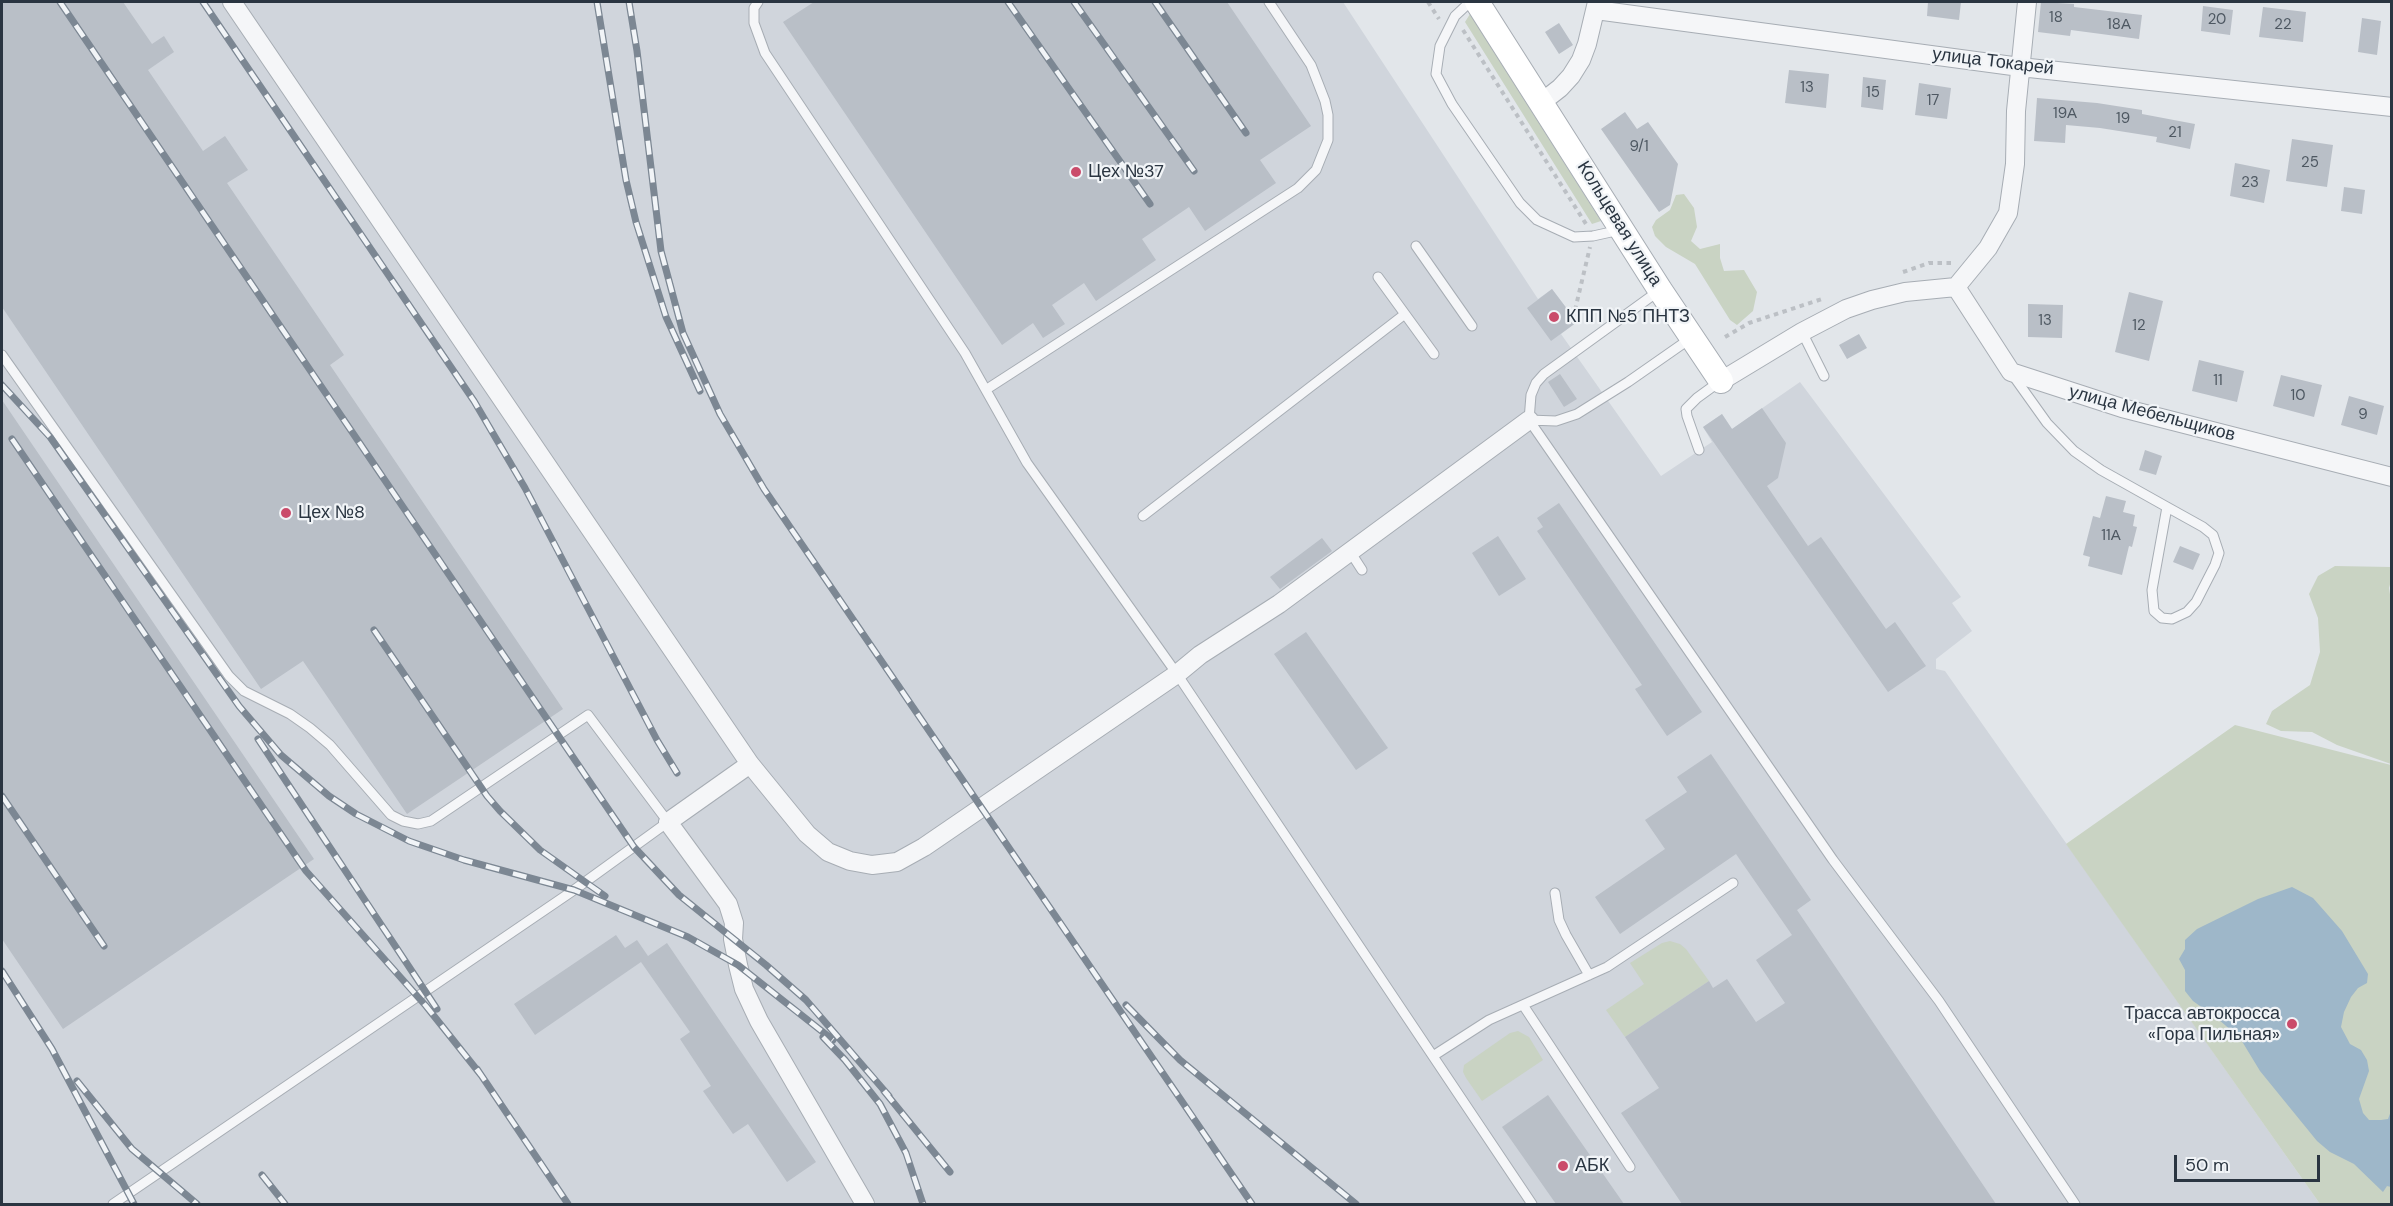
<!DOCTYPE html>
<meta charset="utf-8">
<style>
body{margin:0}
#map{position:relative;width:2393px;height:1206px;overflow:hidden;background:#e2e6ea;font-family:"DM Sans",sans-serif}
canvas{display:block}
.frame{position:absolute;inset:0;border:3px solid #2a3541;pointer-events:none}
.scale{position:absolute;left:2174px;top:1155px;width:146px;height:27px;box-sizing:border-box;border:3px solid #2a3541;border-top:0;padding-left:8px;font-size:18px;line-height:21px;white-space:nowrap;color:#2a3541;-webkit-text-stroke:4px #f1f4f7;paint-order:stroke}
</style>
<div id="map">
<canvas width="2393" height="1206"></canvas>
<div class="frame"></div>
<div class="scale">50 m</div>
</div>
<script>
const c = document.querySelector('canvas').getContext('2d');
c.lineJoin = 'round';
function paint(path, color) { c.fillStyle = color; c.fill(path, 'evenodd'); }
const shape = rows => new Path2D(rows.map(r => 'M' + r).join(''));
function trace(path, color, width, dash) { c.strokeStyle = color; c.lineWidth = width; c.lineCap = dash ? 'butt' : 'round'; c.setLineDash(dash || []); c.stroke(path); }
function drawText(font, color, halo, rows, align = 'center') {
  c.font = font + ' "DM Sans",sans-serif'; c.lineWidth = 4.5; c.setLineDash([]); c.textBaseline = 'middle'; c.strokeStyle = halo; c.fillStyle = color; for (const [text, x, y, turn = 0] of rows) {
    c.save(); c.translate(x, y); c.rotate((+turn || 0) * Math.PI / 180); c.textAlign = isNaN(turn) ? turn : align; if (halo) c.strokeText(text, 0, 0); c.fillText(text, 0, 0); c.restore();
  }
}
paint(shape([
 [2,2,1343,2,1538,299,1552,289,1577,322,1561,334,1661,476,1712,442,1703,427,1722,414,1732,429,1800,382,1961,597,1952,603,1972,631,1936,659,1936,669,1945,671,2320,1204,2,1204]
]), '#d0d5dc');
paint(shape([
 [1470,14,1601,221,1592,224,1465,22],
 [1684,194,1694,208,1697,227,1691,241,1700,249,1720,244,1720,258,1724,271,1744,270,1757,292,1753,311,1737,325,1730,320,1695,264,1666,247,1655,236,1652,227,1656,220,1670,210,1676,195],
 [2335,566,2391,567,2391,581,2389,588,2392,607,2391,764,2337,745,2312,732,2281,731,2266,724,2272,711,2310,685,2320,652,2318,618,2309,594,2318,576],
 [2235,725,2391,765,2391,1204,2320,1204,2066,844],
 [1670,941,1680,944,1686,949,1709,981,1625,1037,1606,1010,1644,984,1630,963,1662,943],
 [1518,1031,1529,1037,1543,1060,1482,1101,1466,1078,1463,1072,1464,1065,1510,1033]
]), '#c9d3c3');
paint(shape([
 [2292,887,2313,898,2342,931,2368,974,2367,983,2358,988,2351,997,2344,1012,2341,1027,2350,1044,2361,1050,2367,1060,2369,1071,2359,1099,2363,1113,2369,1120,2381,1120,2388,1119,2391,1111,2391,1187,2387,1186,2383,1192,2354,1164,2330,1152,2317,1141,2260,1071,2240,1038,2218,1019,2193,1001,2185,991,2185,970,2179,959,2185,949,2185,940,2197,929,2258,899]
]), '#9eb7c9');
paint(shape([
 [2,2,123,2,152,44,164,36,174,52,148,70,203,151,225,136,248,170,227,183,344,355,330,365,563,709,407,814,303,661,261,689,2,307],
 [814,2,1227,2,1311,126,1260,160,1276,183,1205,231,1189,207,1142,239,1156,260,1096,301,1084,283,1052,305,1065,324,1043,338,1033,323,1002,345,783,22],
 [1928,2,1961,2,1959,20,1927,16],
 [2041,2,2074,4,2074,7,2142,15,2139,39,2071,30,2070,36,2038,32],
 [2203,6,2233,10,2230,35,2201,31],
 [2263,7,2306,12,2303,42,2259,37],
 [2362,18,2381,21,2377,55,2358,52],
 [1559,23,1573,45,1559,54,1545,32],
 [1789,70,1829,74,1826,108,1785,103],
 [1863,77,1886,80,1883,110,1861,107],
 [1919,83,1951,88,1947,119,1915,115],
 [2037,98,2097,103,2142,110,2142,114,2195,124,2190,149,2156,142,2157,137,2100,128,2066,125,2065,143,2034,141],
 [1625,112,1637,129,1648,122,1678,164,1670,205,1659,212,1601,129],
 [2292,139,2333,145,2327,187,2286,181],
 [2235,163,2270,170,2264,203,2230,196],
 [2344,187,2365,190,2362,214,2341,211],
 [1552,289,1577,322,1551,341,1527,308],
 [2129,292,2163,301,2149,361,2115,352],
 [2028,304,2063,305,2062,338,2028,337],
 [1859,334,1867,348,1847,359,1839,345],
 [2199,360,2244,371,2237,402,2192,391],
 [1560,374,1577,399,1564,407,1548,382],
 [2281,375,2322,385,2314,417,2273,406],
 [2349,396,2384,406,2377,435,2341,425],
 [2,400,314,859,63,1029,2,939],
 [1762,408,1786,443,1778,478,1767,486,1808,546,1821,537,1886,629,1895,622,1926,666,1888,692,1703,427,1722,414,1732,429],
 [2145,450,2162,456,2156,475,2139,470],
 [2106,496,2126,501,2123,512,2135,515,2133,526,2137,527,2132,547,2129,546,2122,575,2088,566,2090,557,2083,555,2093,516,2100,518],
 [1559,503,1702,712,1667,736,1635,689,1642,685,1537,531,1543,527,1537,518],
 [1498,536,1526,579,1499,596,1472,553],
 [1322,538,1332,551,1280,589,1270,577],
 [2180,546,2200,554,2193,570,2173,562],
 [1306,632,1388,748,1356,770,1274,654],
 [1711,754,1811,900,1797,910,1996,1204,1682,1204,1621,1113,1659,1088,1625,1037,1709,981,1713,988,1727,979,1756,1022,1785,1003,1756,960,1792,935,1736,854,1620,934,1595,897,1665,849,1645,820,1687,792,1677,777],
 [616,935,625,948,637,940,648,956,667,943,816,1162,787,1182,748,1124,733,1134,703,1091,711,1086,680,1039,690,1032,641,962,535,1035,514,1004],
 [1548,1095,1624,1204,1556,1204,1502,1127]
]), '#b9bfc7');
const lane = shape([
 [758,2,754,8,754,23,765,53,965,353,1027,463,1177,674,1532,1204],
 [1470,2,1455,16,1440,46,1436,74,1452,104,1520,203,1537,220,1574,237,1593,236,1620,230],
 [1416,246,1472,326],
 [1378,277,1434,354],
 [1660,290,1544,374,1536,383,1531,395,1529,420,1833,860,1939,1001,2075,1204],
 [1802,332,1824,376],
 [2,355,229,676,244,691,290,714,310,728,330,745,391,815,403,821,418,824,431,821,588,715,668,822,574,890,113,1204],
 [2012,374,2047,423,2074,451,2101,470,2167,507,2203,527,2213,535,2219,553,2215,565,2196,602,2187,612,2172,619,2162,618,2154,611,2152,590,2167,507],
 [987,389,1298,188,1316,170,1328,140,1328,115,1325,101,1311,65,1269,2],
 [1529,420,1556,421,1577,414,1628,382,1691,338],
 [1699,450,1687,416,1686,409,1697,398,1719,382],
 [1143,516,1405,314],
 [1351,553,1362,570],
 [1555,893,1559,920,1566,935,1589,975],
 [1523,1005,1630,1167],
 [1433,1056,1489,1020,1607,967,1733,883]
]);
const street = shape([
 [232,2,750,764,807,834,828,852,850,861,872,865,897,862,924,847,1177,674,1200,655,1279,604,1529,420],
 [1596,10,2020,67,2392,107],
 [1542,102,1560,88,1571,76,1581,60,1587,44,1597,2],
 [1956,287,2011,372,2122,408,2392,477],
 [1956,287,1988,248,2008,213,2015,164,2016,111,2027,2],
 [1721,381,1802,332,1846,309,1872,300,1905,292,1956,287],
 [750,764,668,822,728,904,734,923,733,939,738,965,744,989,759,1021,865,1204]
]);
const secondary = shape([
 [1477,2,1660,290,1721,381]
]);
trace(lane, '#a7adb4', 11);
trace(street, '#a7adb4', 20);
trace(secondary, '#a7adb4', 26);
trace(shape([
 [1428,2,1439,19],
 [1463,30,1586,224],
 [1903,272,1929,263,1954,263],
 [1575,310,1590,247],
 [1725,337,1749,323,1822,299]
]), '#bcc0c5', 4, [4.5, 4.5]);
trace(lane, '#f5f6f8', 9);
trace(street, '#f5f6f8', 18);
trace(secondary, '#fff', 24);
const rail = shape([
 [60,2,634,847,679,895,766,965,806,1000,889,1096],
 [203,2,474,401,525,488,657,740,677,773],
 [597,2,626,180,636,222,666,317,700,391],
 [629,2,637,51,661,251,683,333,720,414,764,489,1252,1204],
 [1008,2,1150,204],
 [1074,2,1194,171],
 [1155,2,1246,133],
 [2,385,50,437,239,706,281,755,329,796,356,814,409,841,464,860,574,890,688,937,738,965,833,1040],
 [12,439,306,871,426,1006,481,1075],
 [374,630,487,796,500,811,540,850,605,896],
 [258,739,437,1009],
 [2,796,104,946],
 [2,971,52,1049,134,1204],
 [1126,1005,1180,1060,1356,1204],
 [823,1037,845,1060,880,1104,906,1153,923,1204],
 [477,1069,568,1204],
 [77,1081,132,1149,197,1204],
 [884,1091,950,1172],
 [262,1175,285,1204]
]);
trace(rail, '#7c8793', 7);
trace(rail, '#f1f4f7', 4.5, [14]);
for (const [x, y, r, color] of [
 [1076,172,6,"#ca4b6a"],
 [1554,317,6,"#ca4b6a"],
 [286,513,6,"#ca4b6a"],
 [2292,1024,6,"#ca4b6a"],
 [1563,1166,6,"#ca4b6a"]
]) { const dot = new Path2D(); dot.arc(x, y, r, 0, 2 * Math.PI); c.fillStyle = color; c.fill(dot); trace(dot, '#f1f4f7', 2); }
drawText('15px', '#4e5862', null, [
 ["18",2056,18],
 ["20",2217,20],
 ["18А",2119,25],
 ["22",2283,25],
 ["13",1807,88],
 ["15",1873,93],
 ["17",1933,101],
 ["19А",2065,114],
 ["19",2123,119],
 ["21",2175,133],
 ["9/1",1639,147],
 ["25",2310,163],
 ["23",2250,183],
 ["13",2045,321],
 ["12",2139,326],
 ["11",2218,381],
 ["10",2298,396],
 ["9",2363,415],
 ["11А",2111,536]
]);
drawText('18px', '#2a3541', '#f1f4f7', [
 ["улица Токарей",1993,62,7],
 ["Кольцевая улица",1619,224,58],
 ["улица Мебельщиков",2152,414,15]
]);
drawText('18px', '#2a3541', '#f1f4f7', [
 ["Цех №37",1088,172],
 ["КПП №5 ПНТЗ",1566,317],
 ["Цех №8",298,513],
 ["Трасса автокросса",2280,1014,"right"],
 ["«Гора Пильная»",2280,1035,"right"],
 ["АБК",1575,1166]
], 'left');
</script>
